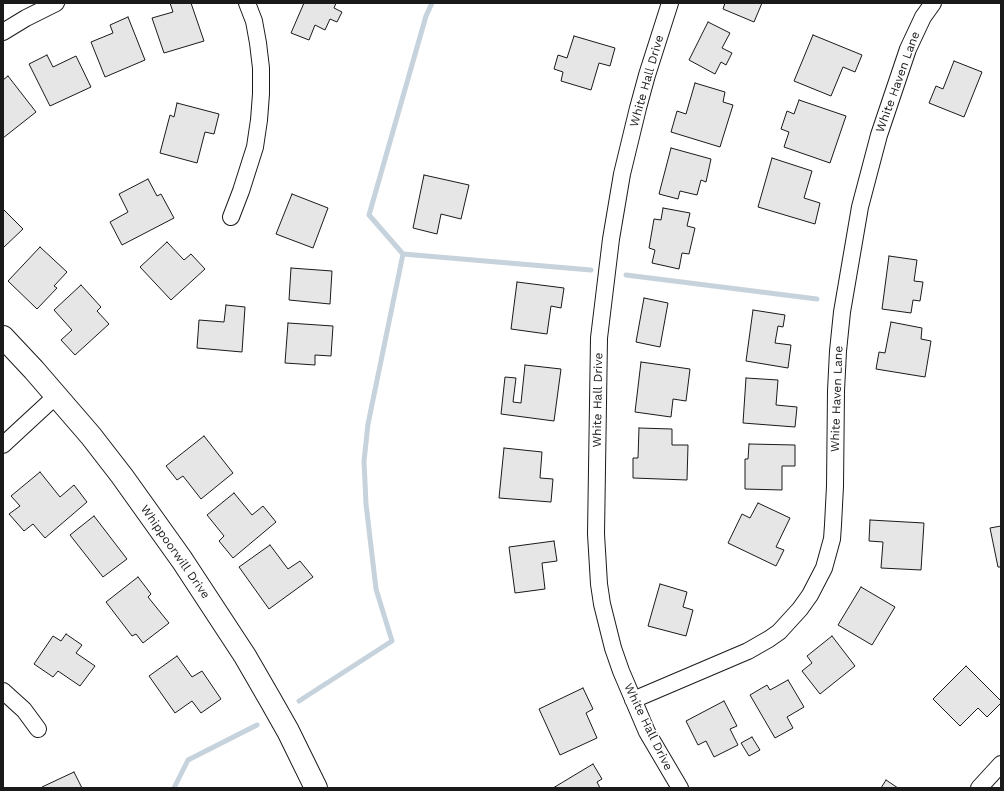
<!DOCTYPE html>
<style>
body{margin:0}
#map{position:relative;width:1004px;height:791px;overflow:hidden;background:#fff;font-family:"Work Sans",sans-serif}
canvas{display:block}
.frame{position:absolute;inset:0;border:4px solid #1a1a1a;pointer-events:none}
</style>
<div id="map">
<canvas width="1004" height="791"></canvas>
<div class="frame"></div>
</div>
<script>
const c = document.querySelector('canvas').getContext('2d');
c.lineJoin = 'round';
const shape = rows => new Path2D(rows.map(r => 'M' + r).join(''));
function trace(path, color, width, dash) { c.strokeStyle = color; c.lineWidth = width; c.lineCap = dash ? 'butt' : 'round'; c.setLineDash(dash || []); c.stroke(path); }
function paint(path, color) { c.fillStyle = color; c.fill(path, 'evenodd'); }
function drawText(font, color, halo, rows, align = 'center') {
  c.font = font + ' "Work Sans",sans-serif'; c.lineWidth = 3; c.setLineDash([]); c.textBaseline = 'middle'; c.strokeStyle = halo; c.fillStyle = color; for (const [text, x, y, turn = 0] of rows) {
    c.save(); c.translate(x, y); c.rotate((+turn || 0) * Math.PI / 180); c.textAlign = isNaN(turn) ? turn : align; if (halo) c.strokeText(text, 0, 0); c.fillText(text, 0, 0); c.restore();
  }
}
trace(shape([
 [403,254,591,270],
 [626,275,817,299],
 [299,701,392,641,376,589,366,504,364,461,368,424,403,254,369,215,426,16,432,3],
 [174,788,188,760,257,725]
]), '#c6d2dc', 5);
const building = shape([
 [170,3,191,3,204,41,164,53,152,18,173,12,170,3],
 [304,3,336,3,334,8,342,12,337,22,330,19,325,30,315,25,309,40,291,33,304,3],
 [725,3,762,3,754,22,723,9,725,3],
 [128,17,145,60,105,77,91,42,113,33,110,25,128,17],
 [708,22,730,33,722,48,732,53,726,65,721,62,715,74,689,60,708,22],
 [813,35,862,55,855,72,843,67,831,96,794,81,813,35],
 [574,36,615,48,610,66,599,63,591,90,561,81,563,72,554,69,558,55,567,58,574,36],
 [47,55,53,67,76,56,91,87,50,106,29,64,47,55],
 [954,61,982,72,964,117,929,103,936,86,943,89,954,61],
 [8,76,36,112,3,138,3,80,8,76],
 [695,83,725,92,723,102,733,105,720,147,671,132,677,111,686,114,695,83],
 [799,100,846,116,830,163,784,147,789,132,781,129,787,111,794,114,799,100],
 [177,103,219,114,214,134,205,132,197,163,160,153,170,115,174,117,177,103],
 [671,148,711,159,706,182,701,180,697,195,680,191,678,199,659,194,671,148],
 [772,158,812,171,804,198,820,203,815,224,758,207,772,158],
 [424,175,469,185,461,219,441,214,437,234,413,228,424,175],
 [148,179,157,196,161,194,174,218,122,245,110,222,128,212,119,194,148,179],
 [292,194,328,208,313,248,276,234,292,194],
 [663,208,690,213,687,226,695,228,689,254,682,253,679,269,652,263,655,250,649,248,654,219,661,220,663,208],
 [3,209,23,229,3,248,3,209],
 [167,242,184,260,191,254,205,269,171,300,140,267,167,242],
 [40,247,67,272,54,286,57,288,37,309,8,281,40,247],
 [889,256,917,260,914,281,923,282,920,301,913,300,911,313,882,309,889,256],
 [291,268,332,271,330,304,289,300,291,268],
 [517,282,564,288,561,308,551,306,547,334,511,329,517,282],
 [81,285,101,307,97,311,109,324,75,355,61,340,72,330,54,310,81,285],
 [644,298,668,303,660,347,636,342,644,298],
 [226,305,245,307,242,352,197,348,199,320,224,322,226,305],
 [753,310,785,315,783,327,778,326,775,343,791,345,788,368,746,361,753,310],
 [891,322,922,328,921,339,931,341,925,377,876,369,879,352,885,353,891,322],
 [288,323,333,326,331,356,315,355,315,365,285,363,288,323],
 [641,362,690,369,686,401,673,399,671,417,635,412,641,362],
 [525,365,561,369,554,421,501,414,505,377,516,378,513,402,521,403,525,365],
 [746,378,778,380,776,405,797,407,795,427,743,423,746,378],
 [639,428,672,429,672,445,688,445,687,480,633,478,633,458,638,458,639,428],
 [204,436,233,473,201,499,183,476,177,480,166,466,204,436],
 [749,444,795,445,795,466,782,466,782,490,745,489,745,459,748,459,749,444],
 [504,448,542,452,540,478,553,479,551,502,499,498,504,448],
 [40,472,60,497,74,485,87,502,45,538,33,524,24,531,9,514,20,506,11,496,40,472],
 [234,493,252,515,263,506,276,522,233,558,219,541,224,536,207,515,234,493],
 [758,503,790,518,776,547,784,550,776,566,728,543,742,514,750,518,758,503],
 [94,516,127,559,103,577,70,535,94,516],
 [870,520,924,523,921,570,881,568,883,542,869,541,870,520],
 [1001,526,1001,567,998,567,990,528,1001,526],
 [554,541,557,561,542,563,545,589,515,593,509,547,554,541],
 [270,545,288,569,300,561,313,577,269,609,239,567,270,545],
 [138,577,151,594,148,597,169,623,143,643,136,634,132,636,106,602,138,577],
 [660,584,687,592,683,607,693,610,686,636,648,626,660,584],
 [861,587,895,607,872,645,838,625,861,587],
 [66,634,82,645,76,653,95,666,80,686,58,671,53,677,34,664,53,636,61,641,66,634],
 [832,636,855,666,820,694,802,671,812,663,807,656,832,636],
 [177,656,192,677,202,671,221,699,201,713,192,701,175,713,149,676,177,656],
 [966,666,1001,701,1001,703,987,717,978,708,960,726,933,699,966,666],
 [788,680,804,707,787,717,793,728,775,738,750,695,767,685,770,690,788,680],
 [583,688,593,709,586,713,597,738,560,755,539,709,583,688],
 [724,701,737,726,730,729,738,745,714,757,706,741,698,745,686,721,724,701],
 [752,737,760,750,749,756,741,743,752,737],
 [593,764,602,779,597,782,600,788,553,788,593,764],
 [74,772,82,788,43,788,42,787,74,772],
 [886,780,898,788,881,788,886,780]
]);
paint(building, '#e6e6e6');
trace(building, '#1a1a1a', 1);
const street = shape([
 [670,3,647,75,638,108,622,174,611,239,599,338,596,534,599,584,602,604,613,648,621,671,647,732,680,788],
 [3,32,26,18,56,3],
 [231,217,241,191,255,147,259,120,261,94,261,68,258,43,254,21,247,3],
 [3,445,56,396],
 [3,691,24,710,38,729],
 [633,700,748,651,769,639,779,632,800,609,810,595,824,568,832,539,833,525,835,486,836,391,838,351,842,312,860,207,879,135,908,49,923,17,933,3],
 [979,788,1001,764]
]);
const secondary = shape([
 [3,337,34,370,91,436,122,476,182,560,245,656,271,701,288,731,316,788]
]);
trace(street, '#1a1a1a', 18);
trace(secondary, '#1a1a1a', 24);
trace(street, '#fff', 16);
trace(secondary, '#fff', 22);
drawText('12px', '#1a1a1a', '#fff', [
 ["White Hall Drive",647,81,-74],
 ["White Haven Lane",898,82,-70],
 ["White Haven Lane",837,399,-88],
 ["White Hall Drive",598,400,-89],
 ["Whippoorwill Drive",175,552,55],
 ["White Hall Drive",648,727,64]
]);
</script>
